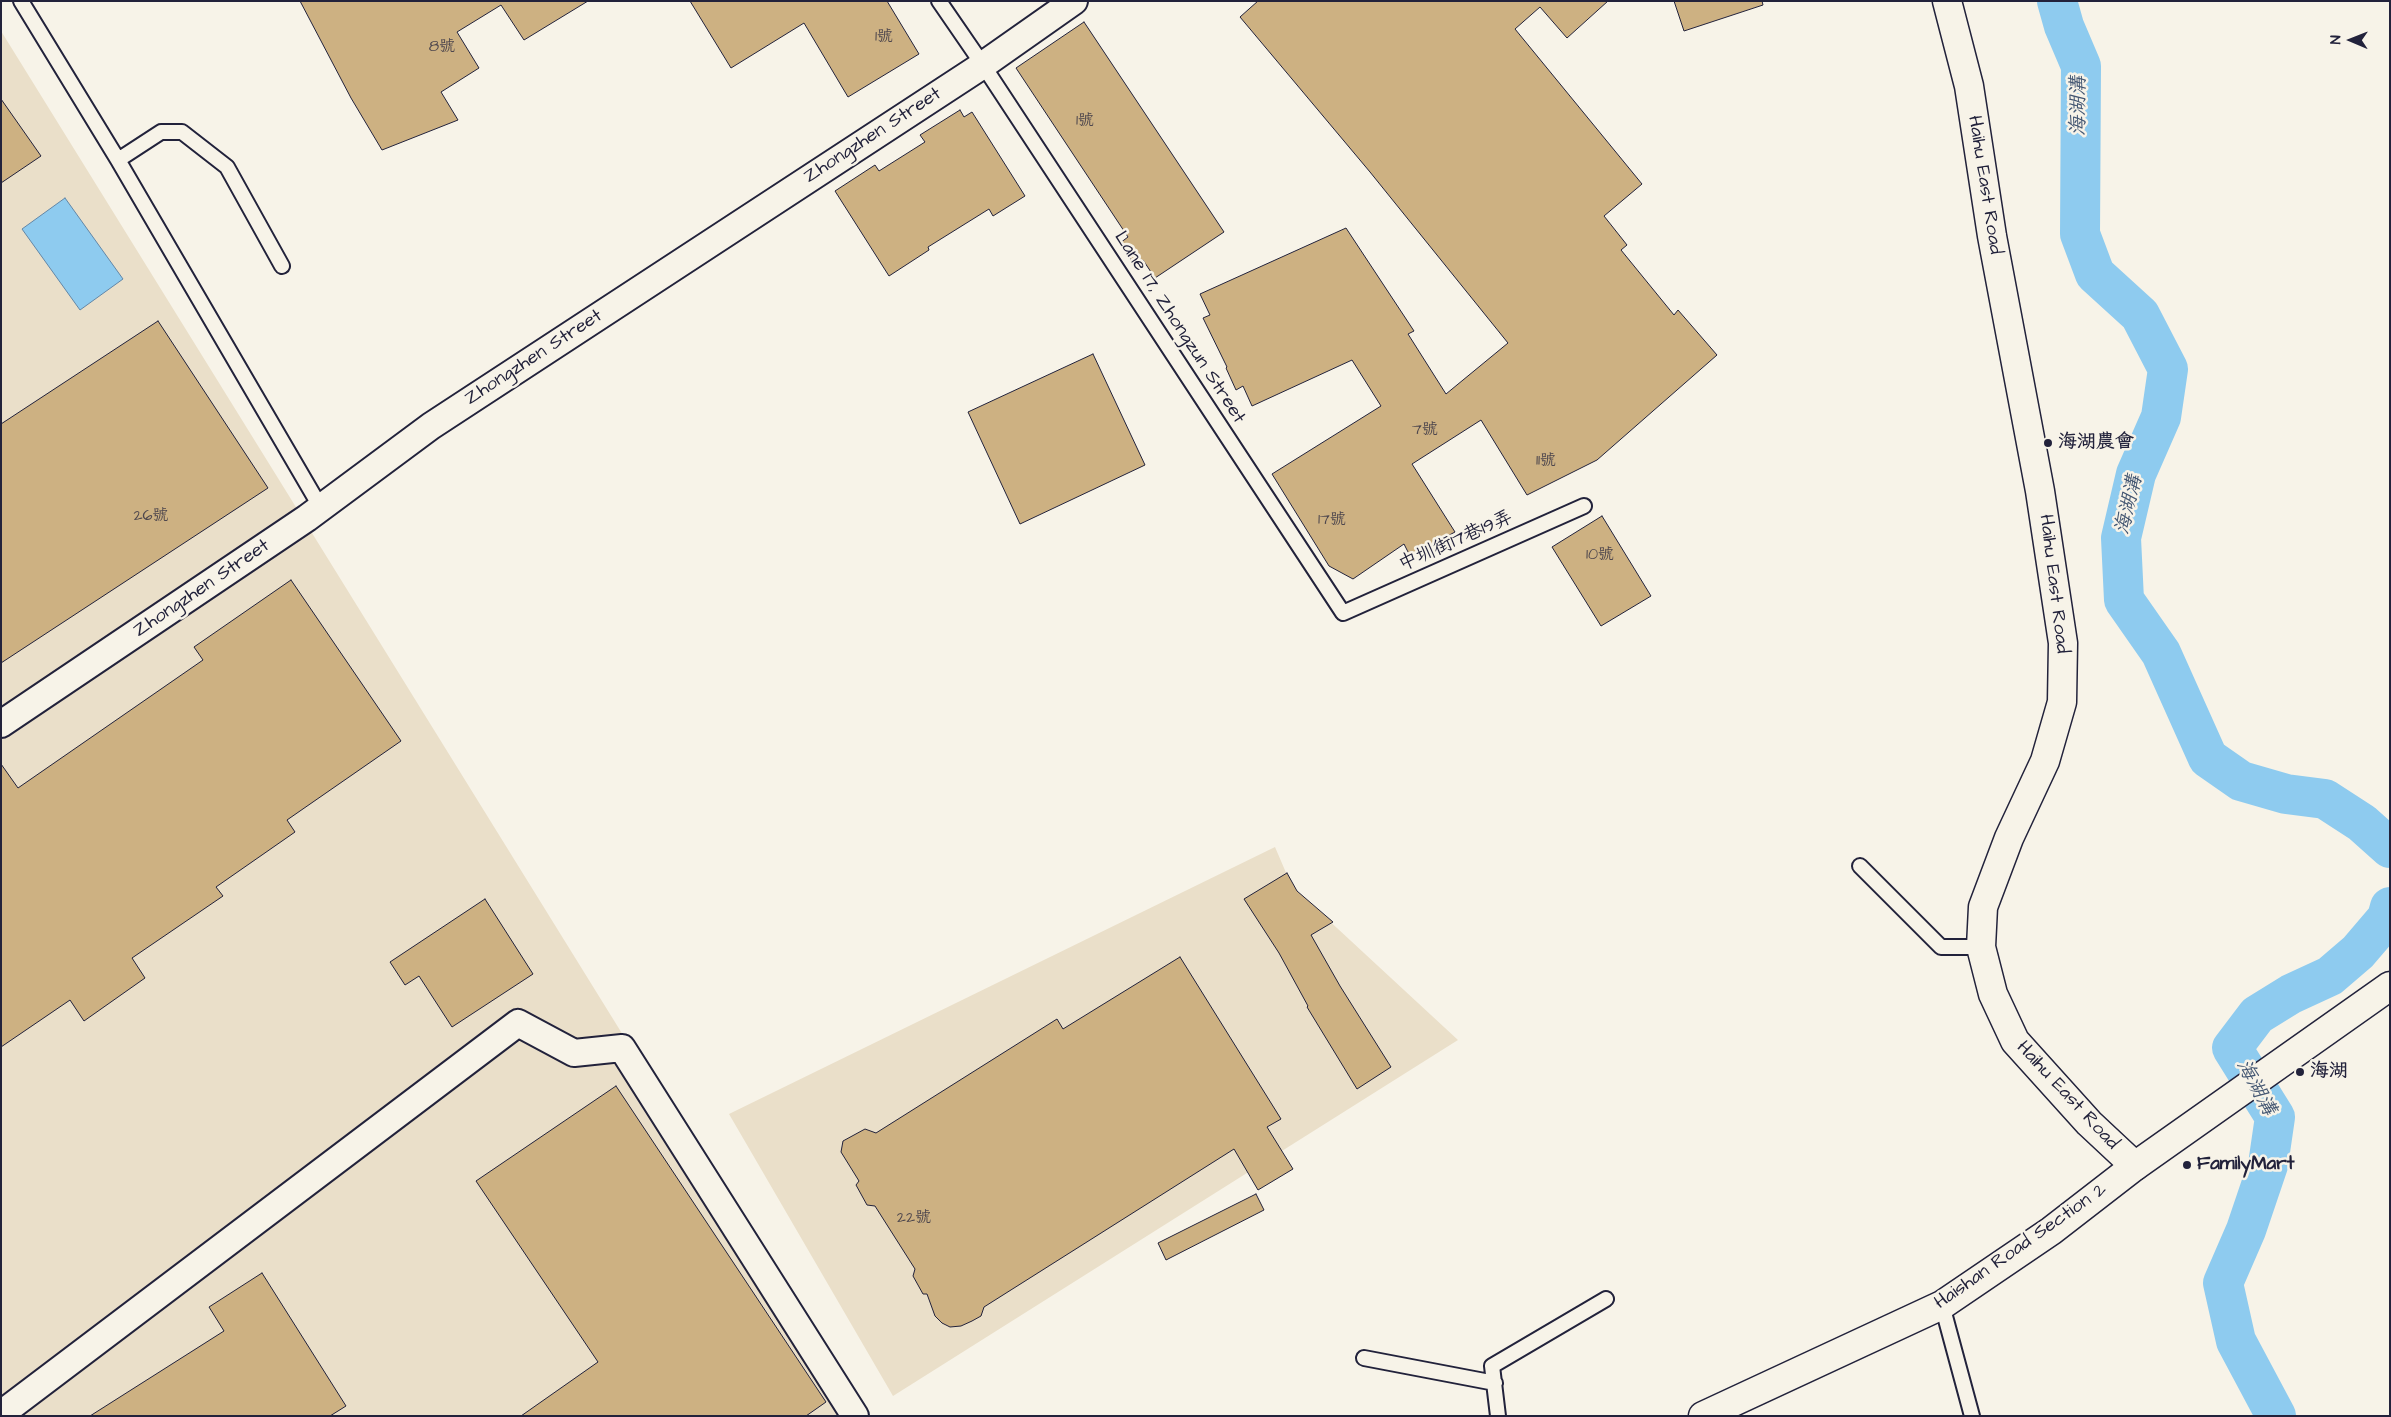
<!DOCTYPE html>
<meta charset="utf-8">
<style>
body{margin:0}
#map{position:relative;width:2391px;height:1417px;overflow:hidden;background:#f7f3e8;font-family:"Architects Daughter",sans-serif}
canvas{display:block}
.frame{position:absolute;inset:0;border:2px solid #22223b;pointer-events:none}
.north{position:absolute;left:2326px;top:15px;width:50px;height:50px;-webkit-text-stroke:4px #f7f3e8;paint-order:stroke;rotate:271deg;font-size:14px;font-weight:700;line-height:20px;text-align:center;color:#22223b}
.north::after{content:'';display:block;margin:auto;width:18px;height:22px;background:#22223b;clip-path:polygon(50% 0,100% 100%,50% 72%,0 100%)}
</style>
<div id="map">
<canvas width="2391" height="1417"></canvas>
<div class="frame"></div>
<div class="north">N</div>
</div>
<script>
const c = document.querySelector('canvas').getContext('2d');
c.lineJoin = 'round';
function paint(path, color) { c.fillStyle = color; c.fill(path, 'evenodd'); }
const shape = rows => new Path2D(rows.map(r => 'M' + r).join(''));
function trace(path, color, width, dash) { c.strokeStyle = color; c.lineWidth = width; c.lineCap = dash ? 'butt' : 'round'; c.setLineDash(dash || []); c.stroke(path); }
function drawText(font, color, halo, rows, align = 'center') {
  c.font = font + ' "Architects Daughter","LXGW WenKai TC",sans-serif'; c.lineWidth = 5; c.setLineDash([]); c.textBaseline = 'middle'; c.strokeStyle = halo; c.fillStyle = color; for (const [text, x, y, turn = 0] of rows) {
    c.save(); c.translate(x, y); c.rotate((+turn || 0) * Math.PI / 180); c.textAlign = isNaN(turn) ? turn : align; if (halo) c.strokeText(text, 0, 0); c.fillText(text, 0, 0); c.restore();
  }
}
paint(shape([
 [1,31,859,1416,1,1416],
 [1275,847,1290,882,1297,891,1458,1040,893,1396,729,1114]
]), '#eadfc9');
const water = shape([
 [65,198,123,279,80,310,22,229,65,198]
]);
paint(water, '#8ecbef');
trace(water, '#6387a7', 1);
trace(shape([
 [2057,1,2064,26,2081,66,2080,234,2095,274,2140,315,2168,369,2161,417,2136,474,2121,538,2124,600,2161,653,2208,758,2241,781,2286,794,2325,799,2362,823,2390,848],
 [2276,1416,2236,1341,2223,1283,2246,1230,2268,1165,2275,1117,2232,1048,2257,1015,2291,994,2330,976,2358,952,2387,918,2390,907]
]), '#8ecbef', 40);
const building = shape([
 [300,1,588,1,524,40,501,5,457,32,479,68,441,92,458,120,382,150,351,98,300,1],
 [690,1,887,1,919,54,848,97,804,23,731,68,690,1],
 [1258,1,1608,1,1567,38,1540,7,1515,29,1642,184,1604,216,1627,245,1621,250,1674,315,1678,310,1717,355,1597,460,1527,495,1481,420,1412,464,1455,532,1410,556,1404,544,1353,579,1329,566,1272,474,1381,406,1352,360,1252,406,1243,386,1236,390,1226,368,1227,367,1203,318,1210,315,1200,294,1346,228,1414,331,1408,334,1446,394,1508,343,1370,172,1240,17,1258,1],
 [1674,1,1762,1,1763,5,1684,31,1674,1],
 [1084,22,1224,232,1155,278,1143,260,1135,266,1120,243,1128,237,1016,68,1084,22],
 [1,99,41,156,1,183,1,99],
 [960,110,964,117,972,112,1025,196,993,216,989,209,928,247,929,250,889,276,835,191,875,165,879,171,925,142,920,135,960,110],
 [158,321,268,488,1,663,1,424,158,321],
 [1093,354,1145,465,1020,524,968,412,1093,354],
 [1602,516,1651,596,1601,626,1552,547,1602,516],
 [291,580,401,741,287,820,295,832,216,887,223,896,132,958,145,978,84,1021,70,1000,1,1047,1,764,18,788,203,660,194,647,291,580],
 [1287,873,1297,891,1333,922,1311,935,1340,986,1391,1067,1357,1089,1307,1007,1308,1006,1279,953,1244,899,1287,873],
 [485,899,533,974,452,1027,419,976,405,985,390,962,485,899],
 [1180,957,1281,1119,1267,1127,1293,1169,1258,1190,1234,1149,984,1307,981,1316,972,1321,961,1326,950,1327,942,1323,935,1316,927,1294,923,1294,913,1276,915,1269,875,1206,867,1205,856,1185,859,1181,841,1152,843,1141,865,1129,876,1133,1057,1019,1063,1029,1180,957],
 [616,1086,826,1402,806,1416,521,1416,598,1362,476,1181,616,1086],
 [1256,1194,1264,1210,1166,1260,1158,1243,1256,1194],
 [262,1273,346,1406,330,1416,90,1416,224,1331,209,1307,262,1273]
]);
paint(building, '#cdb182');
trace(building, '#22223b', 1);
const service = shape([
 [21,1,118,160,321,508],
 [939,1,983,65,1343,613,1584,506],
 [118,160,161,132,182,132,227,167,282,266],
 [1860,866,1941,947,1981,947],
 [1942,1305,1972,1416],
 [1364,1358,1495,1383],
 [1498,1416,1492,1366,1606,1299]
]);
const minor = shape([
 [1,724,307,518,431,426,983,65,1074,1],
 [1,1414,518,1023,574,1053,622,1048,855,1416]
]);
const tertiary = shape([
 [1947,1,1969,86,1992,236,2040,491,2063,643,2062,702,2045,761,2009,838,1983,907,1981,947,1993,994,2015,1041,2089,1123,2135,1166]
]);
const secondary = shape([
 [1703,1416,1942,1305,2051,1231,2135,1166,2390,986]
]);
trace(service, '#22223b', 18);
trace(minor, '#22223b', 30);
trace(tertiary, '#22223b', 31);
trace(secondary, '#22223b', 31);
trace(service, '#f7f3e8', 14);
trace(minor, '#f7f3e8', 26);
trace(tertiary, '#f7f3e8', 28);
trace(secondary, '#f7f3e8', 28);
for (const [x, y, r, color] of [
 [2048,443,5,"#22223b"],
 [2300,1072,5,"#22223b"],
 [2187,1165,5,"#22223b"]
]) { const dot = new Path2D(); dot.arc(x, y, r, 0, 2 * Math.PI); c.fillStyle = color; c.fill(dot); trace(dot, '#f7f3e8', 2); }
drawText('16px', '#4d464d', null, [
 ["1號",884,38],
 ["8號",442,48],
 ["1號",1085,122],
 ["7號",1425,431],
 ["11號",1546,462],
 ["26號",151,517],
 ["17號",1332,521],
 ["10號",1600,556],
 ["22號",914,1219]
]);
drawText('19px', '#22223b', '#f7f3e8', [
 ["Zhongzhen Street",873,136,-33],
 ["Haihu East Road",1984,185,81],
 ["Lane 17, Zhongzun Street",1179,328,57],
 ["Zhongzhen Street",534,358,-33],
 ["中圳街17巷19弄",1456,542,-24],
 ["Haihu East Road",2053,584,83],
 ["Zhongzhen Street",202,589,-34],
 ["Haihu East Road",2067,1096,47],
 ["Haishan Road Section 2",2021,1247,-35]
]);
drawText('bold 19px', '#22223b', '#f7f3e8', [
 ["海湖農會",2058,443],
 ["海湖",2310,1072],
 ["FamilyMart",2197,1165]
], 'left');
drawText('italic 20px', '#425571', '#f7f3e8', [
 ["海湖溝",2080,106,-90],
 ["海湖溝",2130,505,-77],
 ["海湖溝",2255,1088,61]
]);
</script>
